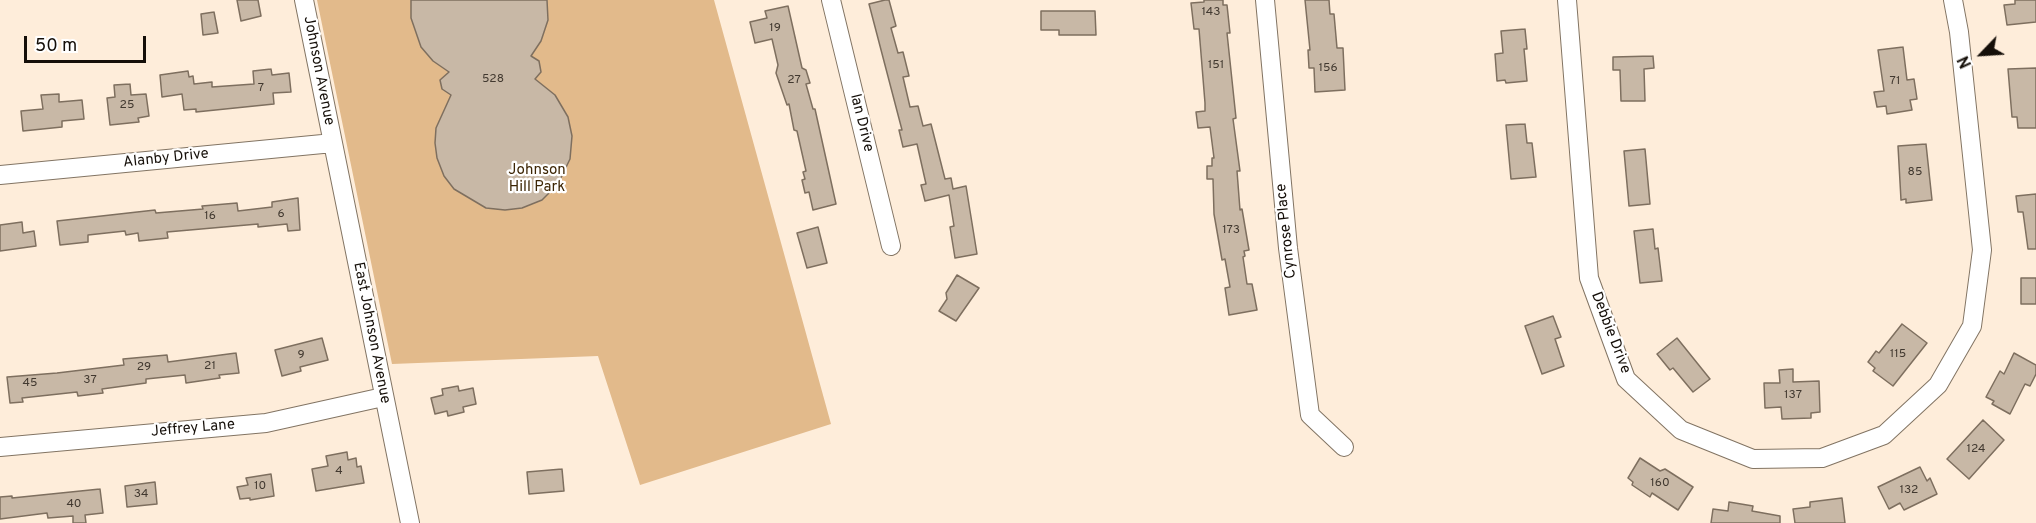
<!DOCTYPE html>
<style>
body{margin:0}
#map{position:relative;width:2036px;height:523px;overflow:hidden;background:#feedda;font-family:Overpass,sans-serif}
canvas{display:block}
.north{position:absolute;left:1952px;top:24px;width:60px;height:60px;-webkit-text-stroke:4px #fff;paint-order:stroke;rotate:245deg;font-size:16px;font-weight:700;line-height:24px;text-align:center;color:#150f09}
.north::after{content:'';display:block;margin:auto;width:21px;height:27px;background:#150f09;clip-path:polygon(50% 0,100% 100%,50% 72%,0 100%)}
.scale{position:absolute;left:24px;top:36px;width:122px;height:27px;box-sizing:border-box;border:3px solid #150f09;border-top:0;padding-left:8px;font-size:18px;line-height:21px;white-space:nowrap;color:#150f09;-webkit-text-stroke:4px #fff;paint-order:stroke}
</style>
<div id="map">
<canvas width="2036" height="523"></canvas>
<div class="north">N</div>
<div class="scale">50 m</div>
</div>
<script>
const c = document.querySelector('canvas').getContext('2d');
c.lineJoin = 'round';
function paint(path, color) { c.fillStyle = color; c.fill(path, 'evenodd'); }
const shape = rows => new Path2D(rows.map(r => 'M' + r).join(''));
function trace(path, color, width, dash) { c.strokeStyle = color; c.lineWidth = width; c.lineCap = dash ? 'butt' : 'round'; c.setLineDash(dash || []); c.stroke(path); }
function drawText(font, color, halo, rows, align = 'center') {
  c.font = font + ' Overpass,sans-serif'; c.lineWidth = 4.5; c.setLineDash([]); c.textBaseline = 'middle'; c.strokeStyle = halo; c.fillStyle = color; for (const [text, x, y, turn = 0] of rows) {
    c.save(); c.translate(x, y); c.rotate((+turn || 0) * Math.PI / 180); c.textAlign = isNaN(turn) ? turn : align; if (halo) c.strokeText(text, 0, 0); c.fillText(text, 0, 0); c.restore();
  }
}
paint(shape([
 [317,0,714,0,831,424,640,485,598,356,392,364]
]), '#e2ba8b');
const building = shape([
 [237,0,258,0,261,16,241,21,237,0],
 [411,0,547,0,548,20,541,41,531,56,539,61,541,72,535,79,555,95,568,117,572,136,570,159,558,184,542,200,522,208,505,210,486,208,454,189,444,176,437,158,435,143,436,128,451,95,442,89,440,80,449,72,433,61,421,47,411,18,411,0],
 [885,0,889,0,896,26,891,28,898,53,903,52,909,76,903,77,910,107,918,106,923,126,931,124,945,179,951,178,953,189,966,186,977,254,955,258,950,227,954,226,949,195,925,201,921,185,926,184,917,144,903,147,899,130,902,130,869,4,885,0],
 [1204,0,1223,0,1223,5,1227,5,1230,33,1227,33,1236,118,1233,119,1240,171,1237,171,1240,210,1242,209,1249,250,1244,251,1245,256,1243,257,1247,284,1252,284,1257,310,1229,315,1225,288,1230,287,1225,259,1222,260,1214,214,1213,179,1207,179,1207,166,1212,166,1212,158,1214,158,1210,127,1198,128,1196,112,1205,111,1205,103,1199,29,1194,29,1191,3,1204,2,1204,0],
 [1305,0,1329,0,1330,14,1334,14,1337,48,1343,48,1345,90,1315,92,1314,68,1309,68,1308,50,1310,50,1305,0],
 [2015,0,2036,0,2036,22,2007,25,2004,5,2015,4,2015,0],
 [788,6,802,68,806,70,810,83,806,84,813,109,815,109,836,204,813,210,809,192,805,193,802,180,805,179,803,172,806,171,797,131,794,130,789,104,787,105,776,73,778,65,772,39,755,43,750,22,767,18,765,11,788,6],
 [1041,11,1095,11,1096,35,1059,35,1059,30,1041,30,1041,11],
 [214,12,218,33,203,35,201,14,214,12],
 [1525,29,1527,49,1524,49,1527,81,1506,83,1505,80,1497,81,1495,54,1503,53,1501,31,1525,29],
 [1903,47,1907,80,1914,79,1917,99,1910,100,1912,110,1887,114,1886,106,1877,107,1874,92,1884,91,1878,50,1903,47],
 [1653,56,1654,68,1644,69,1645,101,1621,101,1620,70,1613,70,1613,57,1653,56],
 [2036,68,2036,128,2018,128,2017,117,2012,117,2008,69,2036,68],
 [271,69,272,75,289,73,291,92,273,93,274,104,196,112,196,109,184,110,182,94,162,97,160,75,188,71,189,77,193,76,194,84,212,82,212,87,254,84,253,71,271,69],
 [130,84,131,95,146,94,149,116,138,118,139,122,110,125,107,98,115,97,114,85,130,84],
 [59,94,59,102,82,100,84,119,62,121,62,127,23,131,21,111,43,109,41,95,59,94],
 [1525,124,1527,143,1532,143,1536,177,1511,179,1506,125,1525,124],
 [1926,144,1932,200,1906,203,1906,199,1901,200,1898,146,1926,144],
 [1645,149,1650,204,1629,206,1624,151,1645,149],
 [2036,194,2036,249,2028,249,2023,212,2018,212,2016,196,2036,194],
 [298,198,300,230,288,231,287,224,258,227,258,224,167,232,168,238,139,241,138,233,126,235,125,231,88,235,88,242,60,245,57,221,155,210,156,213,203,209,202,206,237,203,238,211,272,207,272,202,298,198],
 [22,222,23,233,34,231,36,246,0,251,0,225,22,222],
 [818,227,827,263,807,268,797,233,818,227],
 [1653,229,1655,249,1658,248,1662,281,1640,283,1634,231,1653,229],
 [957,275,979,288,956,321,939,311,947,299,946,293,957,275],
 [2021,278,2036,278,2036,304,2021,304,2021,278],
 [1553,316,1561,337,1555,339,1564,366,1542,374,1525,326,1553,316],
 [1902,324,1927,343,1893,386,1873,371,1875,368,1868,362,1876,351,1879,353,1902,324],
 [322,338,328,360,300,367,301,371,282,376,275,350,322,338],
 [1677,338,1710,379,1693,392,1673,368,1670,370,1657,354,1677,338],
 [236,353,239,373,219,375,220,378,186,383,185,375,146,379,146,383,102,389,103,393,78,396,77,392,22,398,23,402,10,403,7,377,57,373,124,365,123,359,167,355,168,362,236,353],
 [2014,353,2036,365,2036,374,2030,386,2025,384,2010,414,1992,404,1994,401,1986,397,2000,371,2004,374,2014,353],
 [1793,369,1793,382,1819,381,1820,412,1811,413,1811,418,1782,419,1781,407,1765,408,1764,383,1780,383,1779,370,1793,369],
 [458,386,459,391,473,388,476,404,463,407,464,412,448,416,447,411,435,414,431,398,443,395,442,389,458,386],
 [1983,420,2004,440,1969,479,1947,459,1983,420],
 [347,452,348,460,356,458,357,467,361,466,364,483,316,491,312,469,328,466,326,456,347,452],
 [1640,458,1660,471,1665,469,1693,487,1678,510,1652,493,1650,497,1632,485,1633,482,1628,478,1640,458],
 [1920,467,1927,481,1930,478,1937,494,1904,510,1900,503,1889,509,1878,487,1920,467],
 [562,469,564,491,529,494,527,472,562,469],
 [271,474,274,496,250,500,250,498,240,499,237,487,248,485,246,478,271,474],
 [155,482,157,504,127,507,125,486,155,482],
 [100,489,103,513,85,515,86,523,73,523,73,516,48,518,47,513,0,519,0,497,12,496,12,498,100,489],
 [1842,498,1845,523,1795,523,1793,509,1810,507,1810,502,1842,498],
 [1729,502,1753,506,1752,511,1780,516,1780,523,1711,523,1713,509,1728,511,1729,502]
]);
paint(building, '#c8b8a6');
trace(building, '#7e6f5f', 1.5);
const minor = shape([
 [304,0,410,523],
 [831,0,891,246],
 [1265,0,1288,248,1310,415,1344,447],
 [1567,0,1589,278,1626,379,1681,430,1753,459,1822,458,1884,435,1938,385,1972,326,1982,250,1959,32,1953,0],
 [0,175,333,143],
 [0,447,266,423,383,397]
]);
trace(minor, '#827463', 20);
trace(minor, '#fff', 18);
drawText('12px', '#423930', null, [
 ["143",1211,13],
 ["19",775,29],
 ["151",1216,66],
 ["156",1328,69],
 ["528",493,80],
 ["27",794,81],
 ["71",1895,82],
 ["7",261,89],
 ["25",127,106],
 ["85",1915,173],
 ["6",281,215],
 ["16",210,217],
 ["173",1231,231],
 ["115",1898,355],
 ["9",301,356],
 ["21",210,367],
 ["29",144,368],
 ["37",90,381],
 ["45",30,384],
 ["137",1793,396],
 ["124",1976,450],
 ["4",339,472],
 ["160",1660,484],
 ["10",260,487],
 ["132",1909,491],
 ["34",141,495],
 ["40",74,505]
]);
drawText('15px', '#150f09', '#fff', [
 ["Johnson Avenue",318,71,79],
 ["Ian Drive",861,123,76],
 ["Alanby Drive",166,159,-6],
 ["Cynrose Place",1287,231,-96],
 ["East Johnson Avenue",371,333,79],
 ["Debbie Drive",1610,333,69],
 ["Jeffrey Lane",193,429,-5]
]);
drawText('15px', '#3c2504', '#fff', [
 ["Johnson",537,171],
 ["Hill Park",537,188]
]);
</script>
